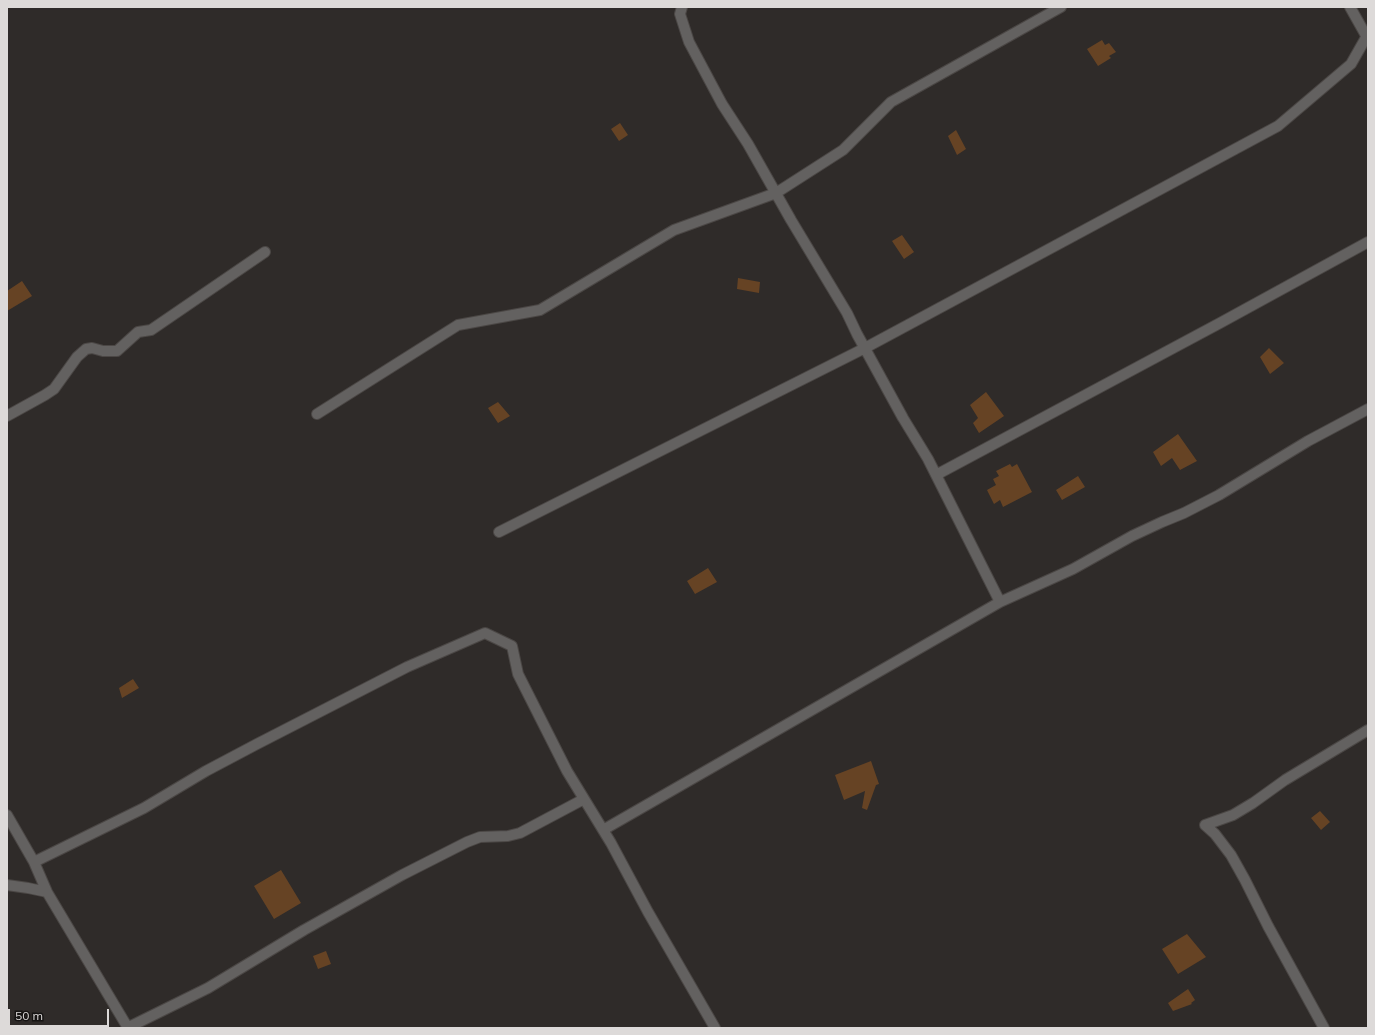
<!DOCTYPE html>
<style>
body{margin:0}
#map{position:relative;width:1375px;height:1035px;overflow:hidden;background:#2f2b29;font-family:Mulish,sans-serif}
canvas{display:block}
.frame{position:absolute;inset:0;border:8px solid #dddad9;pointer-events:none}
.scale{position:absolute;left:8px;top:1009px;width:101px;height:18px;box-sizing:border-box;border:2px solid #dddad9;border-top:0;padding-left:5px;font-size:12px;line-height:14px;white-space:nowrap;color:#dddad9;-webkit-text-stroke:3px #161413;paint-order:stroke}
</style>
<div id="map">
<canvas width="1375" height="1035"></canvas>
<div class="frame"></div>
<div class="scale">50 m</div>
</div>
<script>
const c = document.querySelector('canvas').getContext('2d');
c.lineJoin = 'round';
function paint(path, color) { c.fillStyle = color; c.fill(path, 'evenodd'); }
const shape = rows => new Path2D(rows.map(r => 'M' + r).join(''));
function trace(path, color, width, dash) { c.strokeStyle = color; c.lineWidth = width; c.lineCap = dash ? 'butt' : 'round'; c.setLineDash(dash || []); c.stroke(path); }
paint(shape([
 [1102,40,1105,45,1109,43,1116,52,1109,56,1111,58,1098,66,1087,49],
 [620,123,628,135,619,141,611,129],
 [956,130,966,149,957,155,948,136],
 [902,235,914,252,904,259,892,241],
 [738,278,760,282,759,293,737,289],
 [22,281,32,296,7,311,7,291],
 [1269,348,1284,363,1270,374,1260,357],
 [986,392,1004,416,979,433,973,423,978,418,970,405],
 [498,402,510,416,498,423,488,408],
 [1178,434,1197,461,1180,470,1172,458,1161,466,1153,452],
 [1010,464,1012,467,1017,464,1032,492,1003,507,1000,500,994,504,987,490,996,485,993,479,999,476,996,471],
 [1078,476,1085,487,1062,500,1056,490],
 [708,568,717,582,695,594,687,581],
 [133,679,139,688,122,698,119,688],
 [871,761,879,784,876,785,867,810,862,808,865,791,844,800,835,775],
 [1320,811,1330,822,1321,830,1311,818],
 [281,870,301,903,274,919,254,886],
 [1187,934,1206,957,1178,974,1162,949],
 [326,951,331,964,318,969,313,956],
 [1188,989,1195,1000,1191,1003,1192,1004,1173,1011,1168,1003]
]), '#664324');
const minor = shape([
 [682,7,680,14,689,42,722,104,748,144,791,220,847,313,857,334,903,418,928,459,1000,602],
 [1350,7,1368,39],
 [317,414,458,325,540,310,674,230,776,193,843,150,891,102,1061,7],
 [7,416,45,395,54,389,77,357,86,349,92,348,103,351,117,351,138,332,151,330,265,252],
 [936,475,1220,323,1368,242],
 [499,532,865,348,1278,126,1351,64,1368,34],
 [7,815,34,862,47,892,128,1028],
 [603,830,1000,602,1073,569,1132,536,1162,522,1184,513,1219,495,1308,441,1368,409],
 [34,862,144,808,206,771,257,744,407,667,485,633,512,646,518,674,567,771,611,843,648,912,715,1028],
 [7,885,28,888,47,892],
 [127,1028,208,988,304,930,402,875,467,842,480,837,508,836,520,833,584,799],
 [1324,1028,1268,926,1245,880,1231,855,1215,834,1205,825,1233,815,1253,803,1285,780,1368,730]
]);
trace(minor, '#4b4745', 12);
trace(minor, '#636160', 10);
</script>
